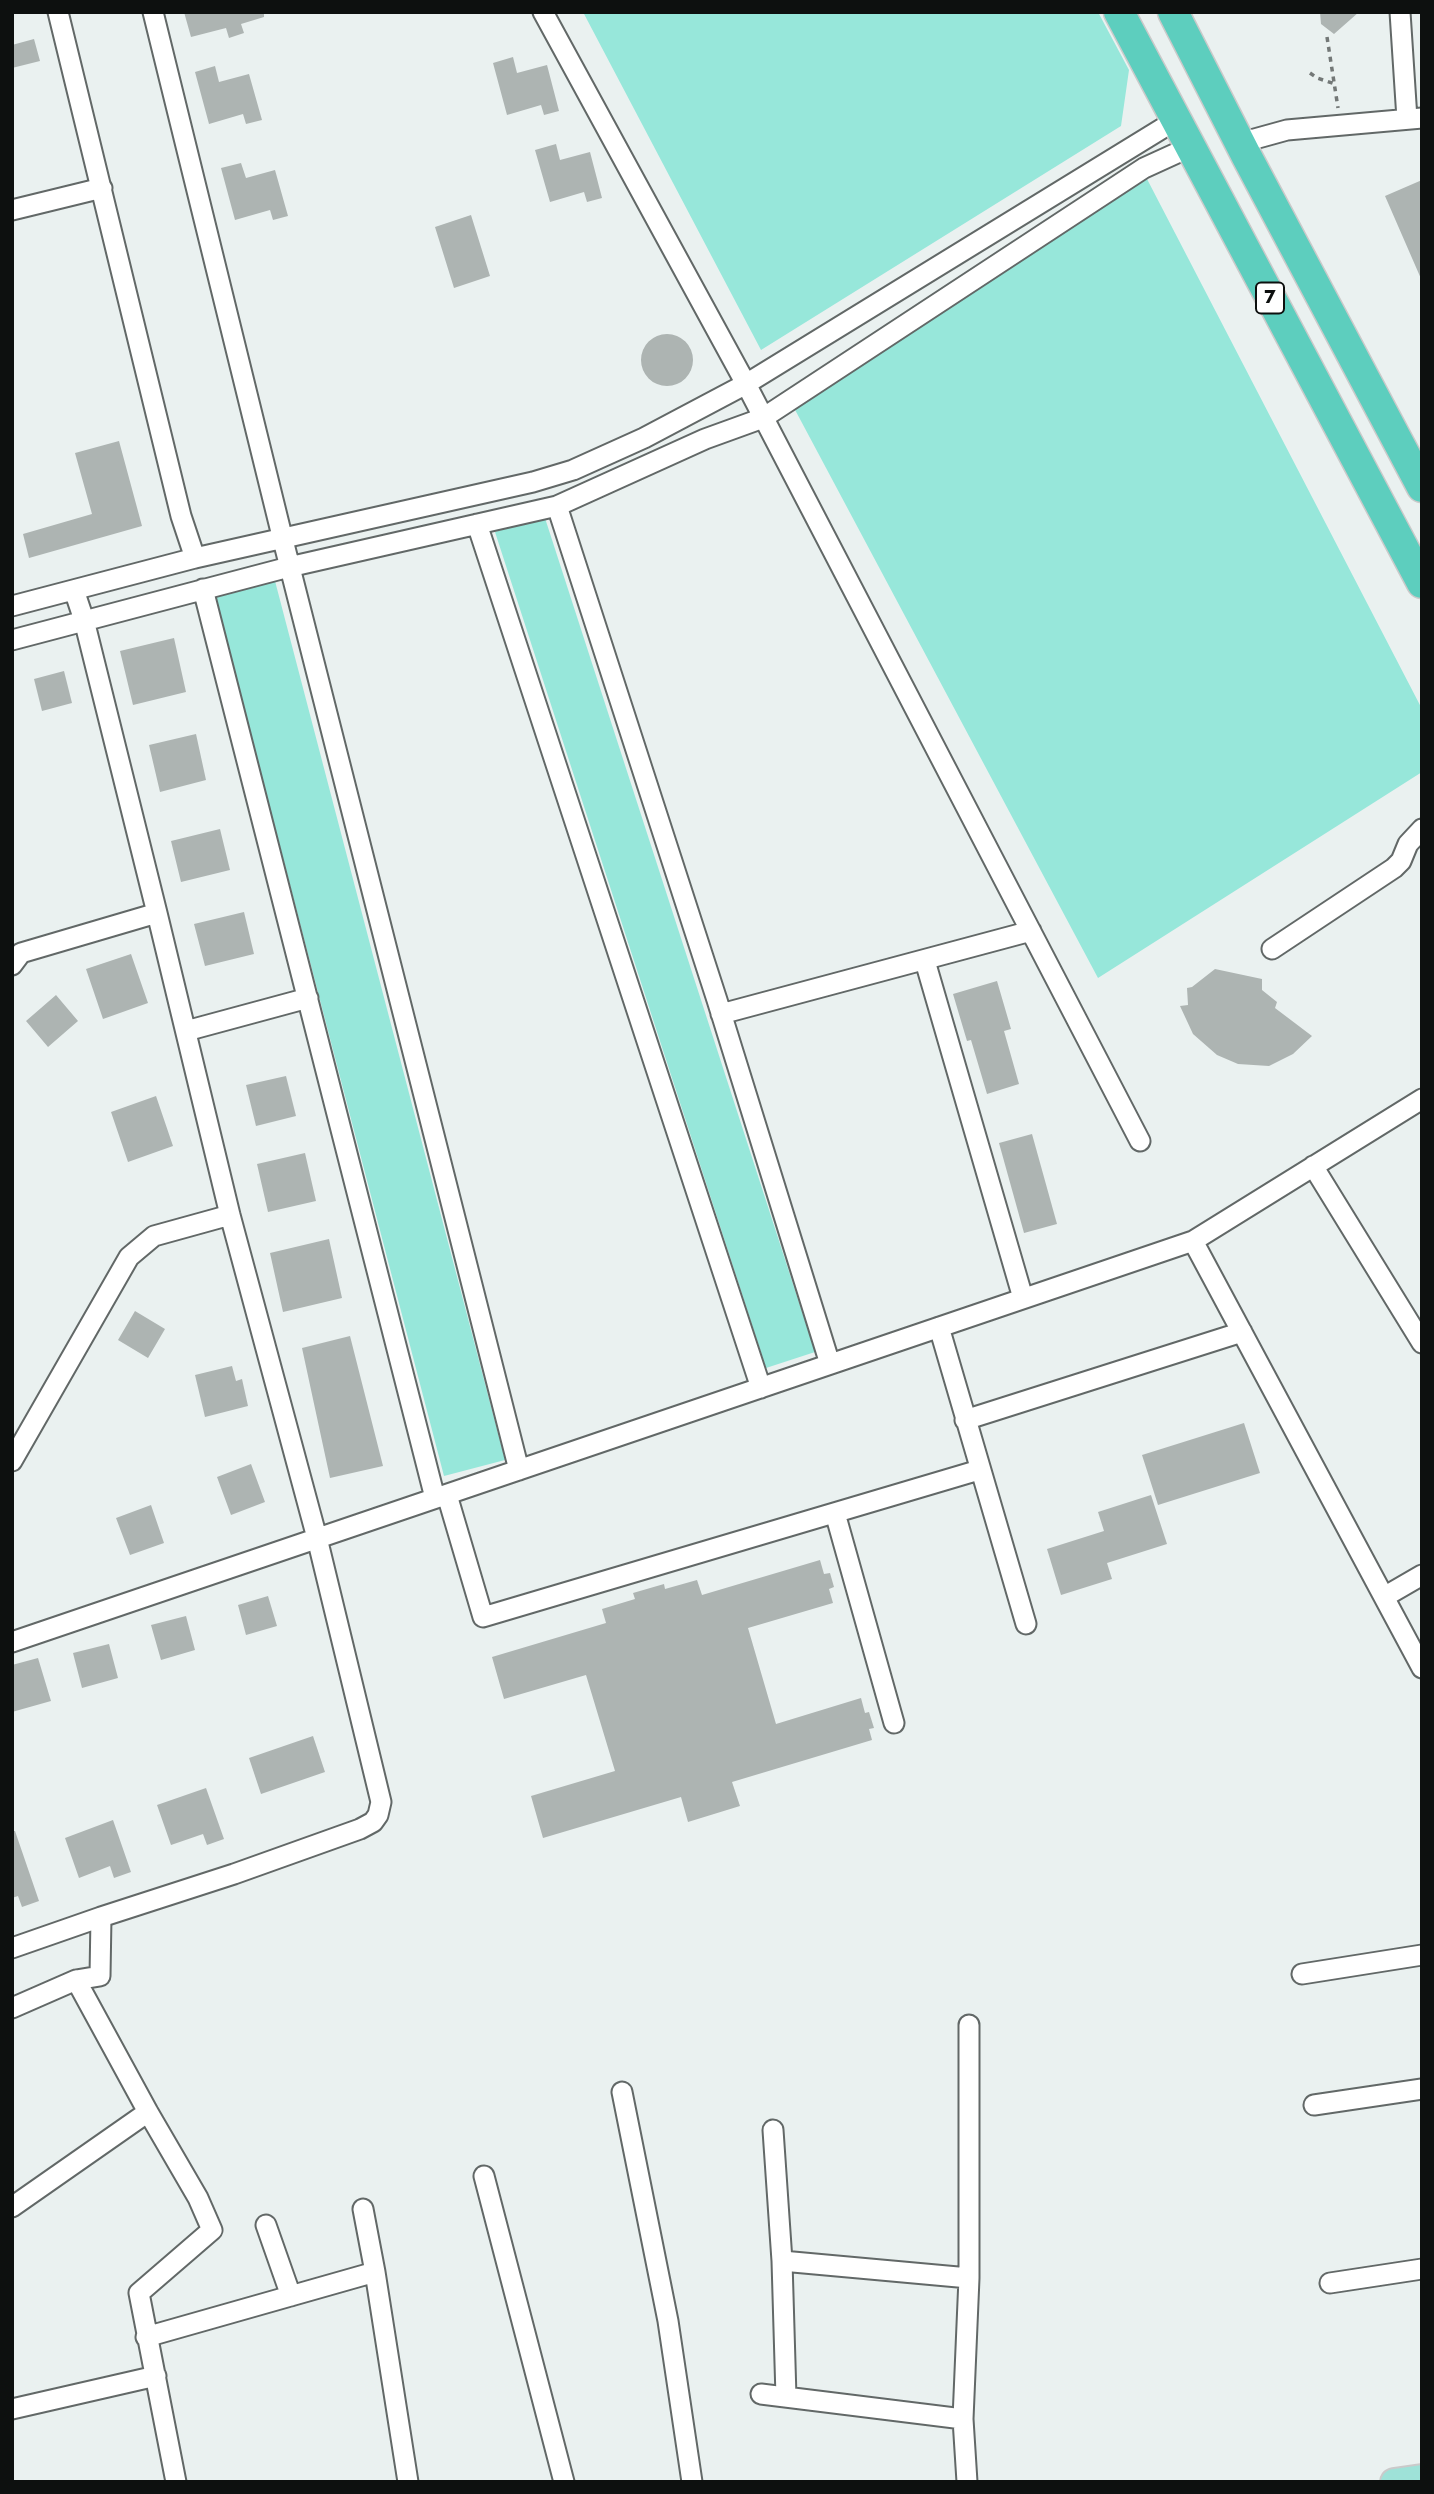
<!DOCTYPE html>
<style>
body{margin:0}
#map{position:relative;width:1434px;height:2494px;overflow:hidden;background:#eaf1f0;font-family:Jost,sans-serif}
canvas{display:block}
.frame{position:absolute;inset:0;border:14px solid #0d100f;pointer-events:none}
</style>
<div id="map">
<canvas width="1434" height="2494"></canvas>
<div class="frame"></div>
</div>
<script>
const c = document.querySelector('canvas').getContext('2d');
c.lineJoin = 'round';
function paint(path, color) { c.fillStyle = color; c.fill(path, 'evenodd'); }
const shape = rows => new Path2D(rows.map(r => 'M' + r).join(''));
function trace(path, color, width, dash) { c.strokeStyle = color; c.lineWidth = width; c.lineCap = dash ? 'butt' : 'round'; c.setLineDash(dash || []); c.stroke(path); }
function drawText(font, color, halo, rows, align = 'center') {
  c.font = font + ' Jost,sans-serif'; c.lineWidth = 5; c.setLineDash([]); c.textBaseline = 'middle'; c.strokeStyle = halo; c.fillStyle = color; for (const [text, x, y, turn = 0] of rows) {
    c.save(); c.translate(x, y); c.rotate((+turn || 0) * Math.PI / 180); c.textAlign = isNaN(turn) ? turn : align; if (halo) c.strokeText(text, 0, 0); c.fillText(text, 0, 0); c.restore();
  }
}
paint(shape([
 [583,12,1098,12,1129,70,1121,126,761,350],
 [1147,179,1422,709,1422,772,1098,978,793,406],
 [544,515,815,1352,766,1368,495,532],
 [275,581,505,1460,444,1476,215,597]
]), '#97e7da');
paint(shape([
 [184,12,264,12,264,17,241,24,244,33,229,38,226,28,191,37],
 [1320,12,1359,12,1334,34,1321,24],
 [34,39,40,61,12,68,12,45],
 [513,57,517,73,547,65,559,111,544,115,541,105,507,115,493,63],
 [215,66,219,82,249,74,262,120,246,124,243,114,209,124,195,72],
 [556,144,560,160,590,152,602,198,587,202,584,192,550,202,535,150],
 [241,163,246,178,275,170,288,216,273,220,270,210,235,220,221,168],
 [1422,180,1422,281,1385,196],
 [471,215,490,276,454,288,435,227],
 '641 360a26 26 0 1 1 52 0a26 26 0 1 1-52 0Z',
 [119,441,142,526,29,558,23,534,92,514,75,453],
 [174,638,186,692,133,705,120,651],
 [64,671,72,703,42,711,34,679],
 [196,734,206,780,160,792,149,745],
 [220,829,230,870,181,882,171,841],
 [244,912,254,954,205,966,194,924],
 [131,954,148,1003,103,1019,86,969],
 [1215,969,1262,979,1262,990,1277,1002,1275,1008,1312,1036,1293,1054,1269,1066,1238,1064,1217,1055,1193,1034,1180,1006,1188,1005,1187,988,1192,987],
 [997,981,1011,1029,1004,1031,1019,1084,987,1094,971,1040,967,1041,953,994],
 [56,995,78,1021,48,1047,26,1021],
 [286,1076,296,1116,256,1126,246,1085],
 [156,1096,173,1146,128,1162,111,1112],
 [1032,1134,1057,1224,1024,1233,999,1143],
 [305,1153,316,1201,268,1212,257,1164],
 [329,1239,342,1298,283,1312,270,1253],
 [135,1311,165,1329,148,1358,118,1340],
 [350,1336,383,1466,330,1478,302,1348],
 [232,1366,236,1381,242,1379,248,1406,205,1417,195,1375],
 [1244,1423,1260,1473,1158,1505,1142,1455],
 [251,1464,265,1502,231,1515,217,1477],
 [1151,1495,1167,1544,1107,1563,1112,1579,1061,1595,1047,1549,1104,1531,1098,1512],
 [151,1505,164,1543,130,1555,116,1518],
 [820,1560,824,1574,830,1573,834,1587,829,1589,833,1603,748,1628,776,1724,861,1698,865,1713,869,1712,874,1728,869,1729,872,1740,732,1782,740,1806,688,1822,681,1797,543,1838,531,1796,615,1771,586,1675,504,1699,492,1657,606,1623,602,1609,635,1599,633,1593,664,1584,665,1589,697,1580,702,1595],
 [268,1596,277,1626,246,1635,238,1605],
 [186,1616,195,1650,161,1660,151,1625],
 [109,1644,118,1678,82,1688,73,1653],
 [38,1658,51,1701,12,1712,12,1665],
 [313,1736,325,1772,261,1794,249,1758],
 [206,1788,224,1839,207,1845,203,1834,171,1845,157,1805],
 [113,1820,131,1872,114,1878,110,1866,79,1878,65,1838],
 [12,1831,15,1831,39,1901,22,1907,18,1896,12,1898]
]), '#adb4b2');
const minor = shape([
 [58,12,181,516,195,558],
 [153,12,283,540,519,1470],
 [543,12,746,384,1140,1141],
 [1400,12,1407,119],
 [1240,143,1287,130,1422,118],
 [12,210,102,188],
 [557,506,717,1000,830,1364],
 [477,524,761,1388],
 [203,589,435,1498],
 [12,606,195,558,533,482,573,470,644,438,746,384,1176,120],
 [12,640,289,567,557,506,705,439,763,418,1144,168,1190,147],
 [1272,949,1394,868,1401,861,1408,844,1422,829],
 [925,961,1023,1298],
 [12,965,21,953,157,913],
 [721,1014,1031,931],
 [186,1031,308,998],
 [1313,1166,1422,1343],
 [1193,1241,1422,1668],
 [939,1327,1026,1624],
 [965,1420,1242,1332],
 [12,1461,129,1257,154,1236,230,1215],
 [447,1495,483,1617,979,1470],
 [835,1513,894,1723],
 [1384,1597,1422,1575],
 [12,1642,1193,1241,1422,1099],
 [12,1948,101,1917],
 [1302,1974,1422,1955],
 [76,1980,148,2112,198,2198,212,2230,139,2293,176,2482],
 [12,2008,76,1980,100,1976,101,1917,234,1874,360,1829,373,1822,378,1815,381,1802,317,1538,230,1215,157,913,84,620,74,590],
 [622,2092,668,2321,692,2482],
 [1314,2105,1422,2089],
 [773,2130,782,2261,786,2397],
 [484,2176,564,2482],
 [12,2207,148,2112],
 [363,2209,375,2272,408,2482],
 [266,2225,291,2296],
 [782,2261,969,2278],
 [1330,2283,1422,2269],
 [146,2337,375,2272],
 [761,2394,963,2419],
 [12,2409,156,2376],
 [967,2482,963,2419,969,2278,969,2025]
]);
const major = shape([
 [1394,2482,1422,2478]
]);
const highway = shape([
 [1119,12,1422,583],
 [1173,12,1247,157,1422,487]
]);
trace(minor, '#626867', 23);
trace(major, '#cacaca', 30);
trace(highway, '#cacaca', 33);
trace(shape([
 [1327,37,1338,108],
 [1310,73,1317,78,1335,84]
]), '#737877', 3.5, [5, 5]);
trace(minor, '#fff', 19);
trace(major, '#9ee2d8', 26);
trace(highway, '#5dcebe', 30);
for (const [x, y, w] of [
 [1270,298,28]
]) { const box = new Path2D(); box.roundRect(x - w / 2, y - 15.5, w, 31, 5); c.fillStyle = '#fff'; c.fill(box); trace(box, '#0d100f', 2); }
drawText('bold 19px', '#0d100f', null, [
 ["7",1270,298]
]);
</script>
